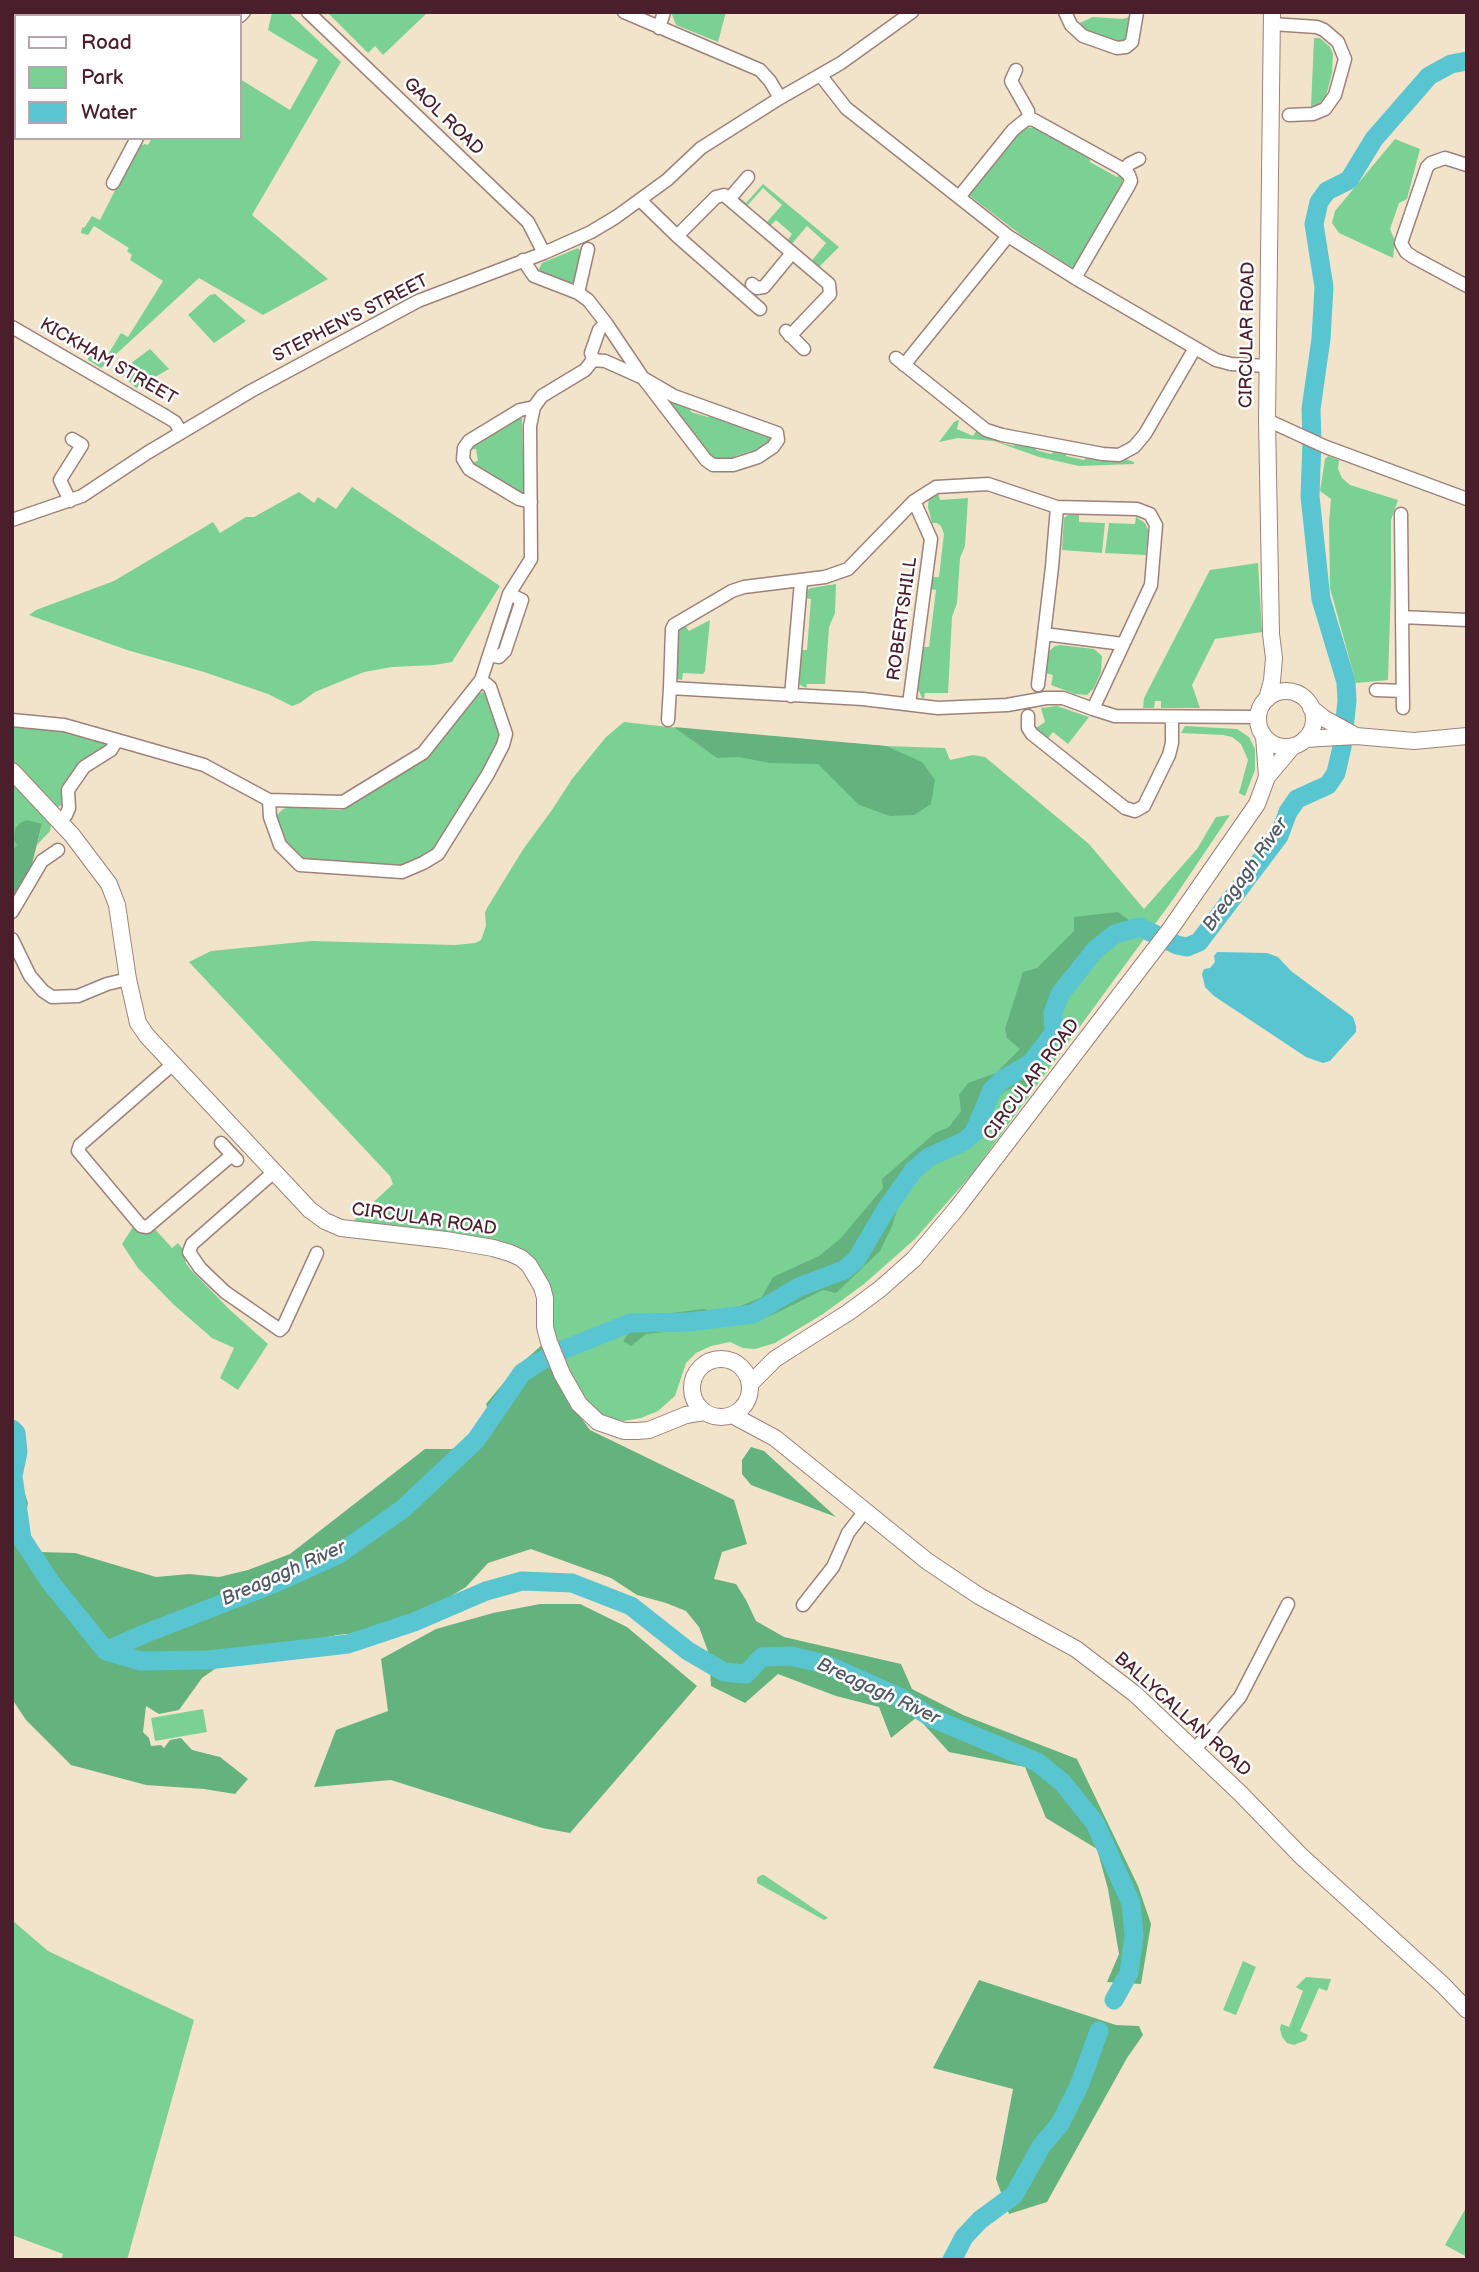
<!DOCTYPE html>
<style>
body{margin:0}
#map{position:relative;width:1479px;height:2272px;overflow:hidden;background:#f2e4ca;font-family:"Balsamiq Sans",sans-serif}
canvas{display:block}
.frame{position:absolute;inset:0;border:14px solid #4a1f2b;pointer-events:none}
.legend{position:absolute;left:14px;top:14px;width:228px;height:126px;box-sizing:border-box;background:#fff;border:2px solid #b7a5aa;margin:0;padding:9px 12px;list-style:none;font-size:21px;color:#4a1f2b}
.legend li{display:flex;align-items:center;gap:14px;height:35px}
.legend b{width:35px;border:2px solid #b7a5aa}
</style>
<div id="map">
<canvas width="1479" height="2272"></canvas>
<div class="frame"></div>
<ul class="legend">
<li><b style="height:9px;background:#fff"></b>Road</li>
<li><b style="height:19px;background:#7bd094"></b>Park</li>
<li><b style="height:19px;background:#59c5d1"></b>Water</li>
</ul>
</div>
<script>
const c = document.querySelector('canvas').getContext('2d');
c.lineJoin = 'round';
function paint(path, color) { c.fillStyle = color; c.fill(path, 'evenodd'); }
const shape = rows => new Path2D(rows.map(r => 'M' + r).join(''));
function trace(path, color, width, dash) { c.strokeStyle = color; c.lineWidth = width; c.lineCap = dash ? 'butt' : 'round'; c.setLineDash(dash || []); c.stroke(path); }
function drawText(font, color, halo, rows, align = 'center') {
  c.font = font + ' "Balsamiq Sans",sans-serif'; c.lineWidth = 5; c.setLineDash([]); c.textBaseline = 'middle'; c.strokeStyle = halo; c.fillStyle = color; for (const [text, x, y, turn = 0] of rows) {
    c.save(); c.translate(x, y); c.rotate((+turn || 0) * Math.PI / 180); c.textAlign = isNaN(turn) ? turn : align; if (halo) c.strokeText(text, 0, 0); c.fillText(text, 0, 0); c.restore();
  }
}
paint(shape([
 [272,12,288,12,341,62,252,215,328,279,263,315,199,278,101,368,88,360,89,352,107,356,121,333,128,337,163,281,130,260,132,255,127,251,129,248,94,226,88,235,81,233,82,227,84,228,92,216,100,220,137,147,145,144,148,145,152,138,240,138,240,79,290,110,318,60,268,30],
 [327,12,428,12,383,55,375,46,368,53],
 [671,12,726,12,718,42,676,25],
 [1093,17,1123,19,1129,17,1128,39,1120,44,1082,30,1075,25],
 [1314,38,1320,38,1330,47,1333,54,1332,73,1326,96,1319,104,1311,107],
 [1036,127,1089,156,1090,162,1117,177,1121,175,1123,179,1121,188,1076,267,1073,268,1021,235,969,195,970,192,1017,133,1026,128],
 [1395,139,1420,149,1407,199,1399,203,1390,229,1395,241,1393,258,1339,233,1332,223,1335,211],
 [763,184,839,247,816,270,809,264,826,243,807,226,791,245,787,241,792,234,776,220,770,226,766,223,782,205,763,188,746,207,740,202,740,198,746,203],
 [578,248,582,253,577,283,573,285,541,272,539,269,542,263],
 [215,294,246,321,214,343,188,315,210,295],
 [150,349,169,369,136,388,119,372],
 [665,399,689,407,691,412,708,417,715,415,773,437,770,442,757,454,751,451,735,456,732,462,709,457],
 [516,416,522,418,524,493,519,496,511,491,510,486,470,463,478,461,476,449,468,450,473,441,480,442,511,423,511,419],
 [959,420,957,429,973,436,977,430,996,438,995,441,1014,446,1015,442,1036,447,1036,450,1051,454,1055,451,1066,452,1066,456,1084,460,1087,457,1111,461,1123,458,1134,462,1134,464,1079,466,1039,457,994,441,958,438,939,442,954,422],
 [1328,456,1339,460,1338,469,1342,478,1350,485,1398,500,1391,520,1391,585,1388,680,1356,683,1330,588,1329,522,1331,499,1320,491,1325,459],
 [352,487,500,586,452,662,434,665,392,667,364,672,315,692,300,703,292,706,268,694,204,672,127,650,29,615,36,610,114,581,213,522,220,533,246,517,254,517,299,492,314,503,318,497,336,509],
 [938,492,940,500,968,498,965,546,960,558,957,603,952,617,948,693,925,693,924,698,922,698,919,691,915,690,920,647,929,647,936,590,929,589,931,577,939,577,944,534,941,526,937,523,932,523,928,507,929,498],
 [1068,515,1079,515,1079,522,1105,523,1102,553,1062,550,1064,518],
 [1136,517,1145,523,1148,530,1146,555,1105,553,1109,523,1135,524],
 [1258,563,1262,632,1215,639,1192,685,1200,708,1161,708,1161,701,1155,701,1154,708,1143,708,1144,698,1210,570],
 [836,584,835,613,829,627,825,684,807,684,806,688,800,685,799,680,797,679,799,650,807,650,811,599,804,598,805,591,811,588],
 [710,620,705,671,703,674,683,673,682,680,677,679,677,674,674,674,678,631,685,625,689,631],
 [1060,645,1094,649,1102,656,1101,672,1094,688,1087,695,1075,694,1051,685,1053,675,1045,673,1047,653,1055,646],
 [483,692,491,694,501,730,497,748,442,834,444,839,429,854,412,863,394,868,391,865,313,859,309,862,299,858,283,842,275,823,277,815,283,809,290,807,341,810,427,758,475,696],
 [1057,706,1089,717,1068,744,1053,732,1046,741,1036,733,1036,728,1045,722,1041,708],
 [624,722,722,733,886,746,945,748,950,760,973,755,985,757,1089,844,1144,909,1197,849,1216,817,1230,815,1174,898,972,1174,915,1239,864,1284,823,1314,775,1343,755,1349,743,1348,730,1342,711,1346,696,1353,686,1363,675,1396,658,1411,641,1418,624,1421,603,1417,584,1405,565,1371,552,1327,550,1287,540,1269,527,1254,509,1244,473,1236,348,1226,393,1184,390,1176,189,962,211,951,311,941,455,945,475,943,481,940,486,926,485,913,487,908,524,848,552,810,572,779,606,737],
 [12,725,62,728,110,742,108,745,84,759,63,790,64,803,57,808,12,761],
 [1185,726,1237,729,1249,737,1255,749,1255,770,1245,796,1239,793,1248,760,1241,744,1232,737,1223,735,1181,733],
 [12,783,51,825,50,831,37,845,42,824,17,845,13,852],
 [133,1227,154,1228,172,1248,178,1243,190,1258,185,1262,191,1270,230,1310,268,1344,238,1390,220,1378,234,1348,212,1338,174,1305,138,1268,122,1244],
 [203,1709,207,1732,155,1741,151,1718],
 [761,1875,764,1875,828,1918,824,1920,757,1883,757,1878],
 [12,1920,48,1951,194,2020,127,2260,61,2260,63,2254,12,2235],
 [1243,1961,1256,1967,1236,2015,1223,2010],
 [1306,1977,1331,1979,1327,1991,1319,1988,1300,2031,1308,2035,1306,2040,1294,2045,1287,2043,1282,2037,1280,2029,1281,2024,1289,2027,1303,1991,1296,1987],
 [1467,2206,1467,2257,1445,2245]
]), '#7bd094');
paint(shape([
 [674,727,886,746,922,762,935,780,931,804,914,815,890,816,859,805,818,764,770,763,739,757,717,758],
 [27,820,42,824,30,872,12,902,12,850,17,845,14,840,15,829,20,823],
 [1118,912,1133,923,1101,939,1068,977,1049,1009,1043,1041,1027,1086,1007,1090,997,1097,980,1101,968,1144,963,1148,921,1156,903,1176,901,1197,892,1226,880,1251,836,1293,823,1290,770,1316,725,1326,646,1334,631,1346,623,1341,640,1317,704,1309,721,1314,762,1297,773,1277,819,1256,840,1239,883,1188,882,1179,935,1133,949,1127,961,1111,959,1095,968,1083,996,1073,1020,1049,1007,1038,1005,1029,1023,972,1037,968,1074,931,1074,917],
 [543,1344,565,1396,590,1430,734,1500,747,1544,722,1552,714,1579,736,1584,746,1600,756,1621,784,1637,901,1664,912,1689,963,1715,1077,1759,1138,1886,1151,1924,1141,1984,1107,1982,1119,1954,1108,1889,1097,1849,1046,1818,1025,1767,949,1752,917,1717,891,1738,879,1707,836,1696,778,1674,745,1703,711,1686,709,1654,699,1627,686,1611,666,1603,637,1595,611,1578,531,1549,488,1563,466,1587,431,1608,367,1632,337,1635,229,1659,202,1678,179,1710,159,1714,146,1706,143,1732,149,1738,151,1746,161,1745,164,1748,170,1740,181,1738,192,1750,220,1757,248,1779,235,1794,204,1789,146,1785,71,1765,26,1720,12,1699,12,1433,14,1437,18,1473,28,1503,21,1537,40,1552,75,1553,156,1577,189,1574,219,1577,248,1570,290,1554,425,1449,451,1449,481,1444,491,1417,486,1404,516,1368],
 [751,1447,764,1451,836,1517,751,1485,742,1474,742,1460],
 [540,1604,580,1604,627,1627,697,1686,570,1833,542,1828,391,1780,314,1787,336,1730,388,1711,381,1659,436,1629,493,1613],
 [979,1980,1116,2025,1139,2026,1143,2035,1127,2058,1047,2202,1009,2214,996,2179,1013,2089,933,2068]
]), '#64b27e');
paint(shape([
 [1217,952,1267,953,1278,957,1291,971,1353,1017,1356,1026,1356,1032,1330,1061,1323,1063,1306,1057,1214,996,1205,987,1202,974,1204,969,1210,968,1215,962,1214,956]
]), '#59c5d1');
trace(shape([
 [12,1429,16,1433,18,1452,13,1476,22,1539,51,1583,106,1651,141,1661,208,1660,348,1644,414,1622,486,1591,522,1581,572,1583,631,1606,688,1651,724,1672,746,1674,762,1657,791,1656,825,1664,899,1697,932,1718,1037,1762,1062,1782,1095,1823,1131,1903,1134,1936,1129,1973,1114,2000],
 [106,1651,144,1634,273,1584,339,1554,404,1508,476,1440,522,1373,537,1363,565,1349,630,1323,689,1322,753,1314,799,1287,844,1270,856,1260,885,1211,913,1171,929,1157,963,1142,974,1133,992,1090,1002,1080,1031,1063,1054,1033,1053,1013,1060,994,1095,950,1115,934,1140,927,1177,945,1187,947,1199,942,1279,836,1288,812,1297,799,1328,785,1336,773,1342,747,1347,701,1346,682,1321,599,1310,496,1312,442,1311,409,1321,339,1324,287,1314,224,1319,202,1327,191,1349,180,1374,139,1429,76,1451,64,1467,61],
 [952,2260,964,2237,980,2220,1014,2195,1042,2145,1060,2124,1079,2086,1099,2031]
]), '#59c5d1', 19);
const minor = shape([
 [147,12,154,16],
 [308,12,528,222,544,253],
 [624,12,760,70,770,81,780,98],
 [1065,12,1071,25,1083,36,1117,48,1126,47,1132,42,1137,12],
 [92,16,95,12],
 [240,16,244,12],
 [1272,24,1317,27,1324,30,1338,42,1345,59,1335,95,1325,109,1313,114,1289,115],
 [659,28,664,12],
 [1016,70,1011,81,1028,111,1029,119],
 [821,76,846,108,1008,236,1075,278,1216,360,1231,364,1267,366],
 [12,133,16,128],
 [1467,165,1445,158,1431,163,1427,167,1401,243,1406,252,1413,257,1467,286],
 [1125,171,1129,164,1139,159],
 [113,183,137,138],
 [959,197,1013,130,1024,121,1029,119,1034,120,1121,168,1129,175,1131,181,1128,187,1075,278],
 [730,198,748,177],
 [640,200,677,236,760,309],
 [677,236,716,197,724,195,829,284,830,294,790,336],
 [523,260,534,276,578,293,588,300,606,323,643,378,706,460,713,465,733,465,758,457,773,447,778,440,777,433,674,396,643,378,605,361,593,360],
 [752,284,757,288,764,287,792,253],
 [578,293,588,249],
 [12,327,167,417,175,422,181,432],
 [786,331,804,349],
 [896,358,986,430,1002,435,1103,454,1119,455,1134,447,1145,434,1195,348],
 [593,360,591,353,599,330,606,323],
 [904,365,1008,236],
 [1267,420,1326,447,1467,499],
 [70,501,60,480,82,445,72,439],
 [531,502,519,499,469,469,463,459,464,448,469,441,520,410,534,407,542,396,585,370,593,360],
 [1401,514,1403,708],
 [12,520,82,496,147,453,251,391,418,301,544,253,591,232,616,217,667,180,701,148,780,98,841,63,912,12],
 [1402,617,1467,620],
 [1044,634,1123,644],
 [489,655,499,657,505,651,522,600,509,594],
 [481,680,423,753,343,802,269,800,270,817,280,845,300,865,402,872,423,863,438,854,488,774,503,745,506,734,490,687,481,680,509,594,531,559,530,426,534,407],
 [1038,685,1052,567,1057,507],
 [1376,690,1403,691],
 [791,696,801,582],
 [909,704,931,539,914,501],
 [1093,709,1151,585,1156,525,1150,514,1137,509,1057,507,988,484,936,487,914,501,848,569,825,577,744,587,732,591,674,625,672,629,670,688,863,699,938,708,1007,705,1046,698,1063,698,1093,709,1115,716,1258,717],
 [1028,716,1028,728,1032,734,1125,808,1135,811,1144,806,1169,755,1172,743,1172,717],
 [12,720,64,725,117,740],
 [668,720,670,688],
 [59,821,66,815,69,808,68,790,84,767,111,750,117,740,204,765,269,800],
 [12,912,42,861,58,850],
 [12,939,30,976,43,991,52,997,78,996,107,984,128,979],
 [173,1064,80,1145,78,1151,141,1226,147,1227,232,1155],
 [221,1143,237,1160],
 [274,1172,192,1244,189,1252,200,1268,225,1292,280,1330,283,1327,317,1253],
 [803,1605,833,1567,848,1533,865,1511],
 [1195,1749,1240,1697,1288,1604]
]);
const major = shape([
 '1258 719a28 28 0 1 1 56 0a28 28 0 1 1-56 0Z',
 [1267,699,1272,681,1274,658,1271,634,1267,420,1272,12],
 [1311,708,1325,719,1356,736],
 [1264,736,1267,777],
 [1305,739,1356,736,1414,741,1467,736],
 [12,771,72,835,109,884,117,905,128,979,138,1023,147,1036,310,1210,325,1221,341,1228,446,1240,493,1248,510,1253,521,1258,529,1265,542,1287,545,1298,545,1327,549,1342,562,1374,579,1404,598,1422,624,1431,637,1431,649,1430,686,1415,704,1412],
 '692 1388a29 29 0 1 1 58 0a29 29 0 1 1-58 0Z',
 [750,1384,775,1359,849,1312,880,1289,914,1259,957,1208,1171,928,1257,804,1267,777,1293,746],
 [732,1415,775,1438,927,1561,979,1596,1076,1649,1135,1694,1240,1793,1301,1856,1443,1985,1467,2010]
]);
trace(minor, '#9e827a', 15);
trace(major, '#9e827a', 18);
trace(minor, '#fff', 12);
trace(major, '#fff', 16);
drawText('18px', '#4a1f2b', '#fff', [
 ["GAOL ROAD",443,117,44],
 ["STEPHEN'S STREET",351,319,-27],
 ["CIRCULAR ROAD",1248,335,-89],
 ["KICKHAM STREET",108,362,30],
 ["ROBERTSHILL",903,619,-82],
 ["CIRCULAR ROAD",1032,1080,-53],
 ["CIRCULAR ROAD",424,1220,8],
 ["BALLYCALLAN ROAD",1182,1715,42]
]);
drawText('italic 19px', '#4f5965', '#fff', [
 ["Breagagh River",1246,875,-55],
 ["Breagagh River",284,1574,-24],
 ["Breagagh River",878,1692,25]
]);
</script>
